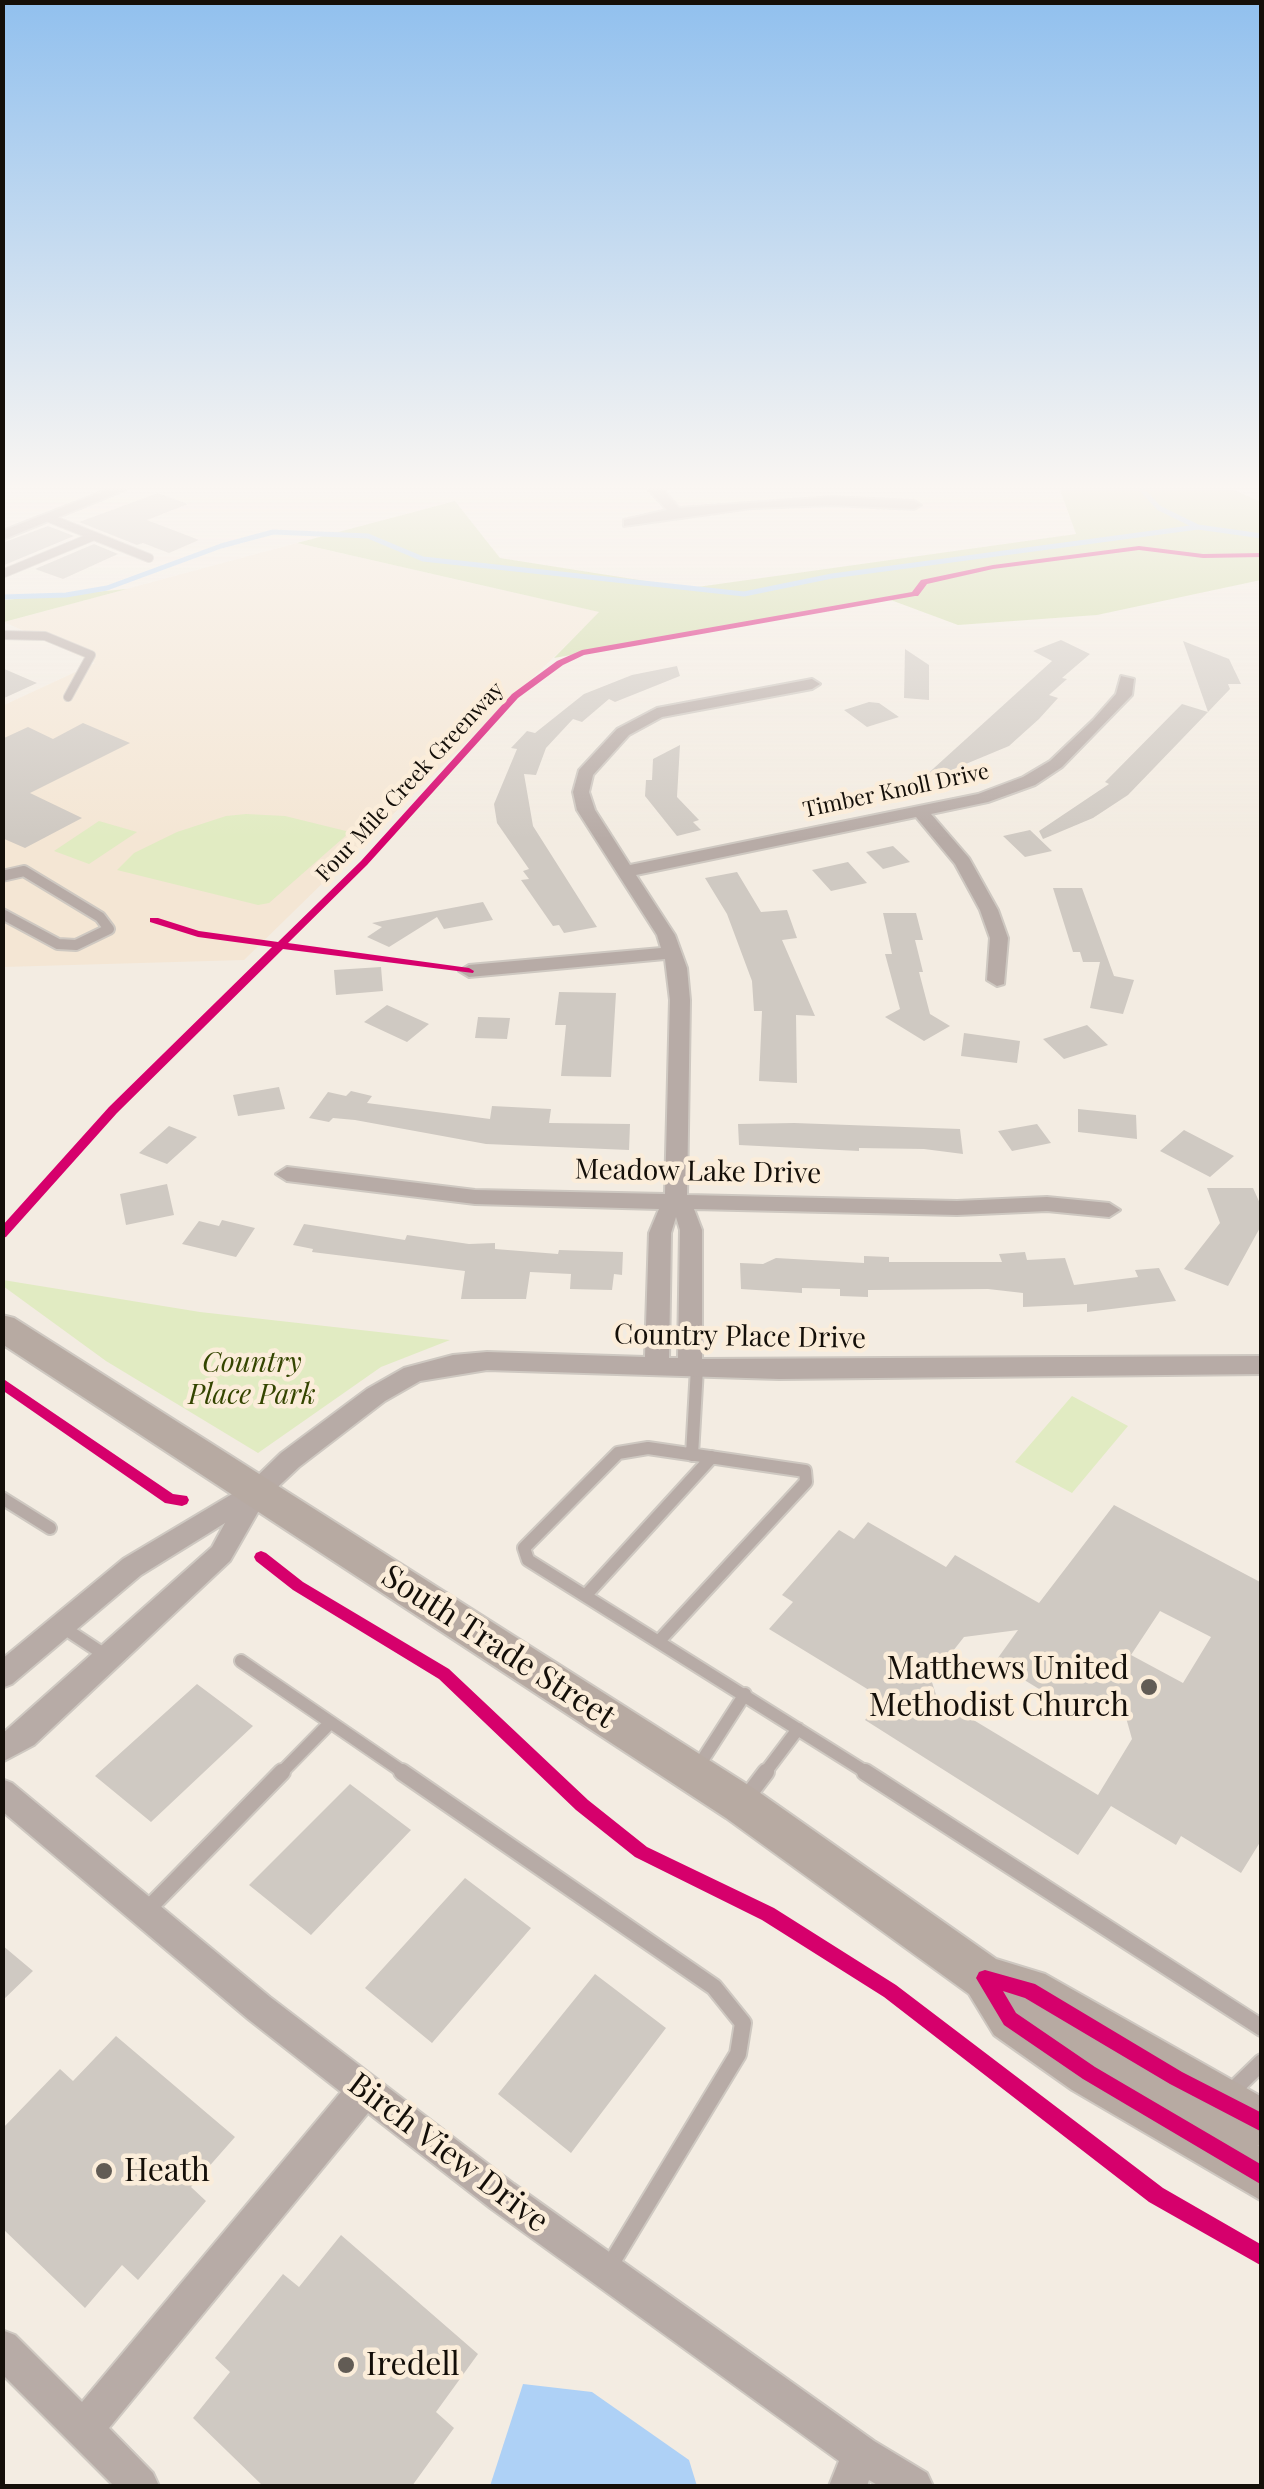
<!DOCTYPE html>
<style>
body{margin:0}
#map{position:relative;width:1264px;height:2489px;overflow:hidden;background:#f3ece2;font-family:"Playfair Display",serif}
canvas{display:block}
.frame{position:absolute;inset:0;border:5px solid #140f09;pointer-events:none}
</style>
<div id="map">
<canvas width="1264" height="2489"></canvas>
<div class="frame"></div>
</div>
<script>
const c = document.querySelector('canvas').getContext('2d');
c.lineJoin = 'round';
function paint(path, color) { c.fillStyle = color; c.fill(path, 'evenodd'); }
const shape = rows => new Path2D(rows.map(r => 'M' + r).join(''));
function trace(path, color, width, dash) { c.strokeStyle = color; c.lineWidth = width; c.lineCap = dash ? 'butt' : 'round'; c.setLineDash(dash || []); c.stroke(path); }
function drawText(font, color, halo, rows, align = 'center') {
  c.font = font + ' "Playfair Display",serif'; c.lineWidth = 9; c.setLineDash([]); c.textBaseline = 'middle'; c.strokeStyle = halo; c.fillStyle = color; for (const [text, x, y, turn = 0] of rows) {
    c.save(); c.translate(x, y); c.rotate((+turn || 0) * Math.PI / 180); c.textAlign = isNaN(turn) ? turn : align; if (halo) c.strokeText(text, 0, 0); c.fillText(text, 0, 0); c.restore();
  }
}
paint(shape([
 [297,543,600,612,244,960,3,967,2,706,95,663,4,622]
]), '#f4e6d4');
paint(shape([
 [246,814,285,816,350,832,269,903,258,905,117,870,134,853,177,832,226,816],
 [99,821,137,832,89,864,54,851],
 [3,1280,200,1312,450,1340,381,1367,258,1453,106,1361,3,1286],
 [1072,1396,1128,1426,1072,1493,1015,1462]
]), '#e1ebc2');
paint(shape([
 [1060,490,1234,490,1261,502,1261,580,1097,615,958,625,888,599,554,658,599,612,297,543,455,501,500,558,690,588,1076,534],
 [127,589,4,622,3,623,3,600]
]), '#cedba5');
paint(shape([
 [523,2384,592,2392,689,2460,697,2486,490,2486]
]), '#aed1f6');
trace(shape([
 [1142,490,1159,508,1198,527,1262,536],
 [2,597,66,595,107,588,221,546,273,532,368,536,423,559,744,594,832,576,1198,527]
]), '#aed1f6', 5);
paint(shape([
 [158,493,188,504,147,520,199,540,169,553,143,543,137,545,79,522],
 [48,526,74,536,2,566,2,543],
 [94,544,118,554,63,579,35,569],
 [1061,640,1090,654,1062,678,1067,679,1049,695,1058,698,1039,719,1009,746,925,781,923,778,1052,661,1033,651],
 [1183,641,1229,659,1241,684,1228,684,1230,689,1208,712],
 [905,649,929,665,929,700,904,698],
 [677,666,680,676,615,702,609,699,582,722,573,719,546,748,536,775,524,774,533,826,597,927,564,933,559,925,553,926,521,880,529,879,523,871,529,869,497,823,494,804,517,749,511,748,527,731,535,733,584,694,632,675],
 [2,668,37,683,2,699],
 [869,702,879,703,899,717,867,727,844,710],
 [1182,704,1208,712,1128,795,1093,818,1043,839,1039,831,1109,784,1105,782],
 [83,723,130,743,30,793,82,818,25,848,2,838,2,739,28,727,53,739],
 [680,745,677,797,699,820,693,822,701,830,677,836,645,796,646,780,652,780,653,759],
 [1030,830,1052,851,1025,857,1003,836],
 [893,846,910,862,883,869,866,852],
 [848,862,867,883,831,891,812,870],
 [737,872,761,912,787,910,797,938,782,940,815,1016,796,1015,797,1083,759,1081,762,1011,754,1011,752,981,727,914,705,878],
 [1053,888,1082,888,1114,976,1134,980,1123,1014,1090,1008,1100,962,1083,962,1080,952,1073,952],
 [483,902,493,920,444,929,437,917,389,947,367,937,382,927,372,923],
 [883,913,916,913,923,940,915,940,923,972,919,972,930,1014,950,1026,924,1041,885,1017,900,1009,885,954,892,954],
 [381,967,383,991,336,995,334,970],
 [559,992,616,993,611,1077,561,1076,566,1025,555,1025],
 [387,1005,429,1024,407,1042,364,1022],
 [478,1017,510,1018,507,1039,475,1038],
 [1087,1025,1108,1045,1064,1059,1043,1039],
 [964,1033,1020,1041,1017,1063,961,1056],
 [279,1087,285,1109,238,1116,233,1095],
 [351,1091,372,1096,367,1103,490,1119,492,1106,551,1109,549,1123,630,1124,629,1150,486,1144,355,1120,333,1118,329,1122,309,1118,328,1092,346,1096],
 [1078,1109,1136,1115,1137,1139,1078,1132],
 [794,1123,960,1129,963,1154,924,1149,859,1148,859,1151,739,1145,738,1124],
 [1037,1124,1051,1143,1012,1151,998,1131],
 [169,1126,197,1137,167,1164,139,1153],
 [1184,1130,1234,1156,1210,1177,1160,1151],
 [167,1184,174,1215,126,1225,120,1194],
 [1207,1188,1253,1188,1262,1208,1262,1224,1228,1286,1184,1269,1220,1223],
 [222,1220,255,1228,236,1257,182,1244,199,1221,219,1226],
 [304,1224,405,1240,407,1235,469,1244,495,1243,495,1249,558,1254,559,1250,623,1252,622,1275,614,1274,612,1290,570,1289,571,1274,530,1272,526,1299,461,1299,465,1271,312,1252,313,1249,293,1245],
 [1025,1252,1027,1260,1065,1258,1074,1285,1138,1277,1135,1270,1159,1268,1176,1301,1087,1312,1087,1304,1023,1307,1023,1293,988,1289,868,1290,868,1297,840,1296,840,1289,802,1288,802,1293,741,1289,740,1263,763,1264,776,1258,864,1263,864,1256,889,1257,889,1262,1002,1262,999,1254],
 [1114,1505,1262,1583,1262,1839,1241,1873,1181,1836,1176,1845,1111,1806,1078,1855,865,1720,882,1698,769,1629,793,1602,782,1595,839,1530,854,1539,868,1522,946,1567,955,1555,1039,1603],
 [1160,1611,1211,1637,1183,1683,1131,1655],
 [1018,1630,995,1662,1088,1719,1101,1699,1125,1714,1132,1739,1098,1795,937,1698,931,1679,964,1637],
 [197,1684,253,1726,151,1822,95,1776],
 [350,1784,411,1830,311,1935,249,1885],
 [465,1878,531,1928,432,2043,365,1988],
 [2,1945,33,1971,2,2001],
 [595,1974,666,2028,571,2153,498,2094],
 [116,2036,235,2137,191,2187,206,2201,138,2280,122,2265,85,2308,2,2228,2,2129,60,2069,73,2081],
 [341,2235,478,2354,436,2412,454,2428,412,2486,263,2486,193,2418,230,2372,215,2358,283,2274,299,2287]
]), '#cfc9c2');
const laneFar3 = shape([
 [49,518,149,558],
 [2,574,94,536],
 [2,635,45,636,91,655,68,697]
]);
const laneFar2 = shape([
 [2,876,24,871,100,917,109,929,76,945,58,944,2,914]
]);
const laneFar1 = shape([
 [692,1455,697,1368],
 [2,1498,50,1528],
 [586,1595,712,1457],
 [61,1626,108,1657],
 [660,1640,806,1482,805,1471,648,1448,618,1453,524,1548,528,1560,869,1774],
 [241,1661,406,1774],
 [696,1770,745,1694],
 [280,1774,330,1723],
 [764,1774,798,1729]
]);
const lane = shape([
 [402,1772,714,1987,743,2023,738,2054,609,2267],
 [865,1772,1262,2028],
 [747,1797,766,1772],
 [145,1912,282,1772],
 [1229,2094,1262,2062]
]);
const street = shape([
 [107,490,125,490,2,540,2,531,107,490],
 [649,490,663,490,679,508,833,497,914,501,921,505,914,509,833,505,752,508,624,526,624,520,667,510,649,490],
 [1121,676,1134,679,1132,695,1062,767,1035,785,988,802,931,814,969,858,998,910,1008,938,1004,984,997,986,987,980,990,938,980,910,955,864,916,817,636,875,675,935,687,968,690,1000,687,1195,957,1201,1047,1197,1109,1203,1120,1210,1109,1217,1047,1211,957,1215,694,1209,702,1230,702,1359,1262,1356,1262,1374,779,1379,487,1370,420,1381,385,1401,299,1467,266,1498,230,1561,34,1745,2,1762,2,1734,212,1547,225,1523,141,1575,12,1684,2,1688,2,1659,123,1559,249,1484,281,1453,367,1389,404,1368,453,1355,487,1352,645,1357,649,1233,659,1209,475,1204,287,1181,276,1174,287,1167,475,1190,665,1194,670,1000,665,959,469,977,459,971,469,965,661,948,657,935,577,810,573,792,579,770,617,729,657,708,812,679,820,684,812,689,662,717,629,735,593,775,589,792,595,810,630,865,978,794,1023,777,1050,761,1093,720,1116,694,1121,676],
 [676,1217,680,1230,678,1358,669,1358,671,1233,676,1217],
 [2,1779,12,1783,270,1997,514,2184,874,2441,927,2473,933,2486,879,2486,869,2480,867,2486,829,2486,839,2461,490,2208,368,2113,109,2428,153,2473,159,2486,114,2486,2,2374,2,2330,15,2335,82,2402,341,2092,248,2019,2,1811,2,1779]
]);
const secondary = shape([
 [2,1315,14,1318,756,1790,996,1959,1045,1974,1262,2097,1262,2147,1257,2145,1262,2148,1262,2201,1072,2090,994,2035,969,1994,726,1818,2,1344,2,1315]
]);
trace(laneFar3, '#cec8c1', 10);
trace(laneFar2, '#cec8c1', 14);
trace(laneFar1, '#cec8c1', 16);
trace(lane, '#cec8c1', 20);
trace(street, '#cec8c1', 4);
trace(secondary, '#cec8c1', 4);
trace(laneFar3, '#b7aba6', 8);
trace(laneFar2, '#b7aba6', 10);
trace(laneFar1, '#b7aba6', 12);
trace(lane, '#b7aba6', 16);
paint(street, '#b7aba6');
paint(secondary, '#b7aaa2');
paint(shape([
 [1139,546,1203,554,1262,553,1262,557,1203,558,1139,550,993,569,927,584,918,596,915,596,584,655,563,665,518,698,367,865,288,943,469,968,474,971,473,973,283,949,117,1113,6,1237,2,1238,2,1226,109,1107,272,947,198,937,150,922,150,918,158,918,199,931,278,942,361,861,512,694,557,661,582,650,912,592,921,580,993,565,1139,546],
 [2,1378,173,1494,187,1496,189,1500,187,1504,182,1506,165,1503,2,1390,2,1378],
 [261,1551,266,1553,303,1582,449,1669,588,1800,647,1847,774,1908,896,1985,1163,2188,1262,2245,1262,2266,1149,2202,884,1997,762,1920,635,1857,576,1810,439,1679,293,1590,256,1561,254,1557,256,1553,261,1551],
 [985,1970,1035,1984,1182,2072,1262,2113,1262,2132,1170,2084,1025,1998,1003,1991,1016,2013,1095,2067,1262,2165,1262,2185,1083,2079,1004,2025,976,1978,979,1972,985,1970]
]), '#d6006c');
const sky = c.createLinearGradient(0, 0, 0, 839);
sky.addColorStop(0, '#91c0ee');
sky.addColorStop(0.58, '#faf6f2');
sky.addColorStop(1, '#faf6f200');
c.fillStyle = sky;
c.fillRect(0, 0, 1264, 839);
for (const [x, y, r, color] of [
 [1149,1687,10,"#625c55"],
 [104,2171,10,"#625c55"],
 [346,2365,10,"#625c55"]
]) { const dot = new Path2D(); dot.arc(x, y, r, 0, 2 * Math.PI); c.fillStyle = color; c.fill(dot); trace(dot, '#fbedda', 4); }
drawText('22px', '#140f09', '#fbedda', [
 ["Four Mile Creek Greenway",410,782,-47],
 ["Timber Knoll Drive",896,791,-12]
]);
drawText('28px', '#140f09', '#fbedda', [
 ["Meadow Lake Drive",698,1172,1],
 ["Country Place Drive",740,1337,1]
]);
drawText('italic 28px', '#344500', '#fbedda', [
 ["Country",252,1363],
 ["Place Park",252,1395]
]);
drawText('32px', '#140f09', '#fbedda', [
 ["South Trade Street",498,1647,33],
 ["Birch View Drive",448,2153,37]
]);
drawText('32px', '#140f09', '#fbedda', [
 ["Matthews United",1129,1669,"right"],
 ["Methodist Church",1129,1706,"right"],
 ["Heath",124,2171],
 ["Iredell",366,2365]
], 'left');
</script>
